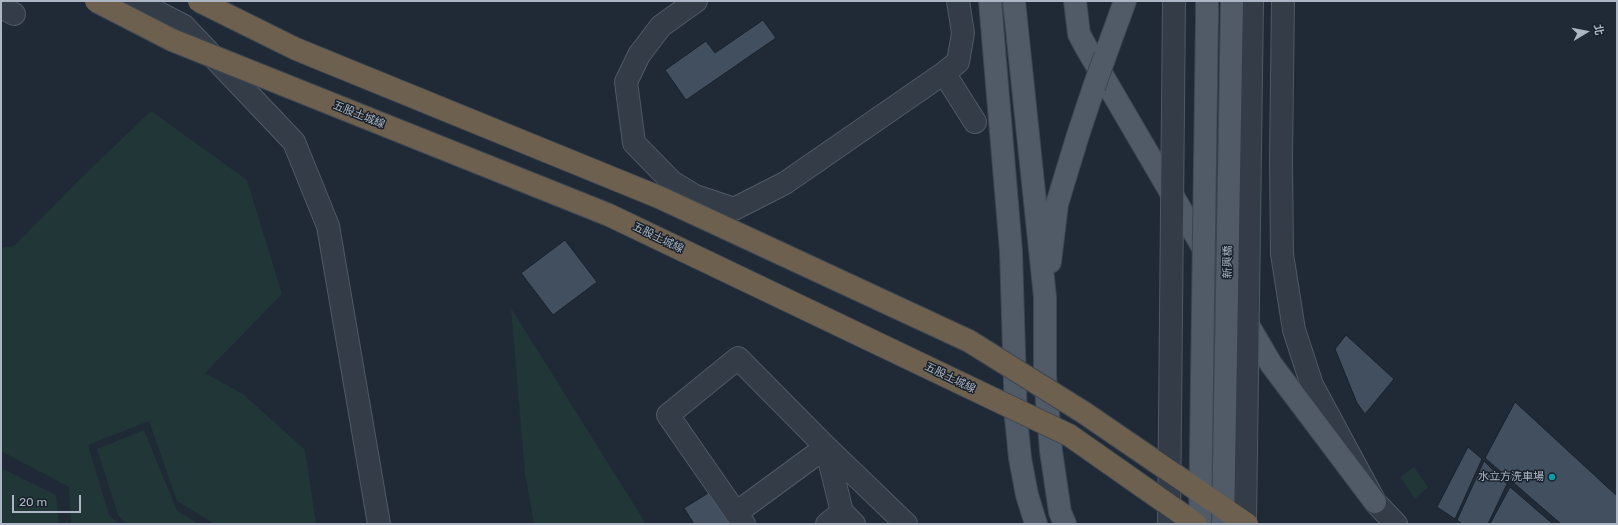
<!DOCTYPE html>
<meta charset="utf-8">
<style>
body{margin:0}
#map{position:relative;width:1618px;height:525px;overflow:hidden;background:#1f2a36;font-family:Rubik,"Noto Sans TC",sans-serif}
canvas{display:block}
.frame{position:absolute;inset:0;border:2px solid #acb6c4;pointer-events:none}
.north{position:absolute;left:1566px;top:12px;width:40px;height:40px;-webkit-text-stroke:3px #18212b;paint-order:stroke;rotate:80deg;font-size:11px;font-weight:700;line-height:16px;text-align:center;color:#acb6c4}
.north::after{content:'';display:block;margin:auto;width:14px;height:18px;background:#acb6c4;clip-path:polygon(50% 0,100% 100%,50% 72%,0 100%)}
.scale{position:absolute;left:12px;top:495px;width:69px;height:18px;box-sizing:border-box;border:2px solid #acb6c4;border-top:0;padding-left:5px;font-size:12px;line-height:14px;white-space:nowrap;color:#acb6c4;-webkit-text-stroke:3px #18212b;paint-order:stroke}
</style>
<div id="map">
<canvas width="1618" height="525"></canvas>
<div class="frame"></div>
<div class="north">北</div>
<div class="scale">20 m</div>
</div>
<script>
const c = document.querySelector('canvas').getContext('2d');
c.lineJoin = 'round';
function paint(path, color) { c.fillStyle = color; c.fill(path, 'evenodd'); }
const shape = rows => new Path2D(rows.map(r => 'M' + r).join(''));
function trace(path, color, width, dash) { c.strokeStyle = color; c.lineWidth = width; c.lineCap = dash ? 'butt' : 'round'; c.setLineDash(dash || []); c.stroke(path); }
function drawText(font, color, halo, rows, align = 'center') {
  c.font = font + ' Rubik,"Noto Sans TC",sans-serif'; c.lineWidth = 3; c.setLineDash([]); c.textBaseline = 'middle'; c.strokeStyle = halo; c.fillStyle = color; for (const [text, x, y, turn = 0] of rows) {
    c.save(); c.translate(x, y); c.rotate((+turn || 0) * Math.PI / 180); c.textAlign = isNaN(turn) ? turn : align; if (halo) c.strokeText(text, 0, 0); c.fillText(text, 0, 0); c.restore();
  }
}
paint(shape([
 [151,111,247,180,282,294,205,373,243,394,305,450,316,524,215,524,177,501,149,421,88,445,109,515,119,524,71,524,69,487,1,451,1,248,14,246,76,183],
 [511,308,646,524,534,524,525,474],
 [144,430,177,511,199,524,126,524,118,515,97,449],
 [1414,467,1428,487,1415,499,1400,477],
 [1,468,56,495,59,524,1,524]
]), '#213637');
const building = shape([
 [763,20,776,38,686,100,665,70,706,41,715,53,763,20],
 [565,240,597,282,553,315,521,273,565,240],
 [1346,335,1394,379,1365,414,1357,403,1335,349,1346,335],
 [1515,402,1617,496,1617,524,1561,524,1485,458,1515,402],
 [1468,447,1482,459,1455,519,1437,507,1468,447],
 [1484,461,1507,484,1488,524,1462,524,1457,520,1484,461],
 [1510,487,1553,524,1490,524,1510,487],
 [710,492,730,524,694,524,684,508,710,492]
]);
paint(building, '#424f5e');
trace(building, '#1a232d', 1);
const minor = shape([
 [136,1,184,26,294,142,328,226,379,524],
 [696,1,661,26,639,55,626,82,634,143,672,182,695,196,734,209,785,183,944,73,958,62,963,33,958,1],
 [1283,1,1281,159,1282,254,1294,330,1312,385,1375,502,1396,524],
 [1,7,14,14],
 [944,73,975,122],
 [736,513,668,415,738,358,826,447,842,512,854,524],
 [744,524,736,513,826,447,906,524],
 [827,524,842,512]
]);
const major = shape([
 [990,1,1011,251,1016,418,1020,458,1027,495,1036,524],
 [1014,1,1045,297,1045,376,1051,451,1060,512,1065,524],
 [1075,1,1079,34,1087,49,1271,364,1375,502],
 [1207,16,1207,1],
 [1105,56,1125,1],
 [1050,262,1057,204,1078,135,1094,87]
]);
trace(minor, '#505965', 24);
trace(major, '#3c4550', 24);
trace(minor, '#333c47', 22);
trace(major, '#505b67', 22);
const minorBridge = shape([
 [1169,524,1174,1],
 [1245,524,1252,1]
]);
const majorBridge = shape([
 [1094,87,1105,56],
 [1200,524,1207,16],
 [1223,524,1232,1]
]);
const highwayBridge = shape([
 [96,1,172,40,609,215,1069,435,1196,524],
 [199,1,296,49,661,198,969,341,1083,412,1247,524]
]);
trace(minorBridge, '#505965', 24, []);
trace(majorBridge, '#3c4550', 24, []);
trace(highwayBridge, '#3d4651', 24, []);
trace(minorBridge, '#333c47', 22);
trace(majorBridge, '#505b67', 22);
trace(highwayBridge, '#6d604f', 22);
for (const [x, y, r, color] of [
 [1552,477,4,"#0f9aa8"]
]) { const dot = new Path2D(); dot.arc(x, y, r, 0, 2 * Math.PI); c.fillStyle = color; c.fill(dot); trace(dot, '#18212b', 1.5); }
drawText('11px', '#acb6c4', '#18212b', [
 ["五股土城線",359,115,22],
 ["五股土城線",658,238,26],
 ["新興橋",1228,262,-89],
 ["五股土城線",950,378,26]
]);
drawText('11px', '#acb6c4', '#18212b', [
 ["水立方洗車場",1544,477]
], 'right');
</script>
